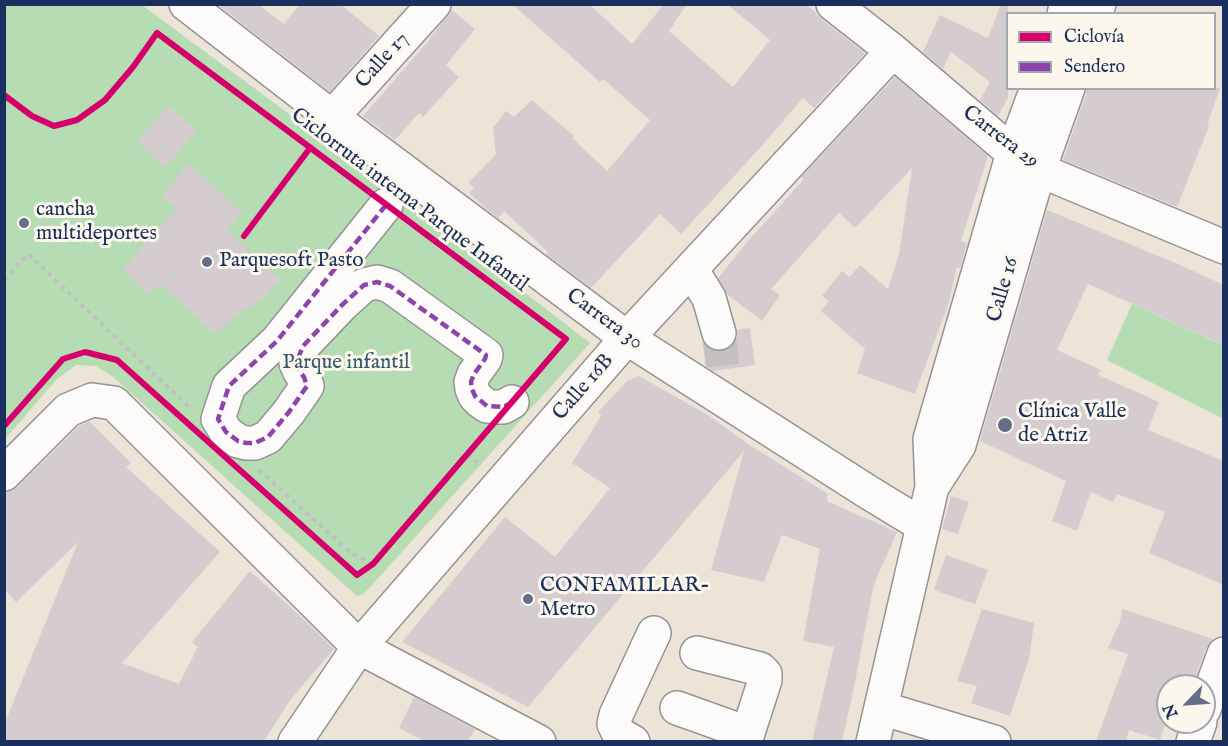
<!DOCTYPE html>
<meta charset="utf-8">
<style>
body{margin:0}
#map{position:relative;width:1228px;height:746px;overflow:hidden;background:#ede4d8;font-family:"IM FELL English",serif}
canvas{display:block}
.frame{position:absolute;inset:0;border:6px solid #1b2f5e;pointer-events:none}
.legend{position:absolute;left:1006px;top:12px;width:210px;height:78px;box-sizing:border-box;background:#fbf7ec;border:2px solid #a1a7b3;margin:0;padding:8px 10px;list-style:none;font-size:18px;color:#1b2f5e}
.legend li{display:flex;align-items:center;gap:12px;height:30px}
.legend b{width:30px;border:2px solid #a1a7b3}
.north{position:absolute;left:1156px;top:674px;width:60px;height:60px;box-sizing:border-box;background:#fbf7ec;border:2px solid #a1a7b3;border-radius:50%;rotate:245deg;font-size:16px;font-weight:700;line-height:24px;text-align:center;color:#1b2f5e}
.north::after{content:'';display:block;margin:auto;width:21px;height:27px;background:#646e89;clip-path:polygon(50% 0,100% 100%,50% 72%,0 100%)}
</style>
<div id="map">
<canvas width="1228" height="746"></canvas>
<div class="frame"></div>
<ul class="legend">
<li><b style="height:8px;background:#d6006c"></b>Ciclovía</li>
<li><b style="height:8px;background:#8e44ad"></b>Sendero</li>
</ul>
<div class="north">N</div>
</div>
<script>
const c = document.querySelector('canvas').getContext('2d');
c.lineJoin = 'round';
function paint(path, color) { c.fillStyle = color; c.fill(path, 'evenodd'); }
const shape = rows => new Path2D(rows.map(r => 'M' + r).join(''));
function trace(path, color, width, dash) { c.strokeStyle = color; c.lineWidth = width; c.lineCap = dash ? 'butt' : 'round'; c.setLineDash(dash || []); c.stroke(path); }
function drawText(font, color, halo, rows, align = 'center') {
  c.font = font + ' "IM FELL English",serif'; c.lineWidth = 6; c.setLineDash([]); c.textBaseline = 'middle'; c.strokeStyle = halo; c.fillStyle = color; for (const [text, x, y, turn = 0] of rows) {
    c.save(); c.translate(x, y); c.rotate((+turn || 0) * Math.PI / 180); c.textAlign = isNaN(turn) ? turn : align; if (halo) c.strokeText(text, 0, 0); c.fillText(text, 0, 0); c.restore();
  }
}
paint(shape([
 [4,5,142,5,397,194,590,343,364,594,357,596,112,376,96,366,76,365,56,380,5,439],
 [1132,304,1223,345,1224,415,1222,418,1107,360]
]), '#b5dcb2');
paint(shape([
 [217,4,258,4,284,24,300,4,340,4,379,36,330,92],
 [512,4,589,4,632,44,664,4,687,4,669,31,733,87,770,40,727,4,806,4,817,14,821,19,865,53,814,108,803,98,759,149,681,234,660,214,591,288,546,254,548,252,504,211,498,218,489,211,469,193,474,188,468,183,496,154,493,128,506,111,514,117,532,100,574,136,572,138,607,171,650,120,603,79,600,82],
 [1001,4,1008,4,1008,98,998,116,980,100,990,82,951,52,943,69,923,52,940,15,988,38],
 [452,10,475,29,446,65,459,77,423,117,419,113,395,140,363,116,430,39,429,39],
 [895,77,988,156,961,241,967,243,960,268,957,267,948,305,915,394,857,373,865,349,821,311,829,301,822,296,842,271,850,277,860,265,888,289,899,254,912,168,855,228,839,213,771,289,780,295,762,321,727,294,718,278,748,241,804,179,801,177],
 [1086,88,1220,88,1207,125,1209,126,1177,207,1063,160,1086,94],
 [169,106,197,131,165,167,137,142],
 [188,163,242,213,226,230,281,281,251,309,248,306,215,334,161,284,148,294,123,269,177,208,162,197],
 [1047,210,1178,264,1224,285,1224,345,1088,284,1057,350,1101,370,1098,375,1159,402,1148,430,1224,461,1224,585,1149,553,1165,512,1117,494,1113,502,1091,492,1077,531,1052,521,1066,481,980,441],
 [750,328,755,365,713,371,706,366,702,340,706,347,714,351,724,351,733,346,737,338,737,330],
 [639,376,708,415,748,444,828,494,827,501,897,532,874,584,853,692,842,741,812,741,834,647,803,641,820,549,782,535,764,582,711,570,744,451,528,707,402,642,505,517,555,557,610,488,572,463,601,416,598,412,627,381],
 [89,421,131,463,126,467,220,552,122,663,179,684,198,647,192,642,250,571,307,622,334,649,291,699,264,741,4,741,4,725,78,542,16,602,4,589,4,492,9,492,17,487,79,426],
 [951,496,969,502,958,534,942,529],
 [946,555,988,570,975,604,934,590],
 [982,609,1034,623,1029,659,1010,716,971,703,977,686,957,681],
 [1122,609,1213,639,1206,648,1192,686,1168,686,1168,715,1160,740,1129,730,1126,741,1096,741,1128,654,1108,648,1120,622],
 [414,697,475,729,468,741,425,741,399,728]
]), '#d5cccf');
trace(shape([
 [719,333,723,369]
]), '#c3c0c0', 33, [33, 16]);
const minor = shape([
 [186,4,332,117,627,338,868,492,922,525],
 [833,4,893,51,1013,153,1039,170,1224,247],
 [1064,14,1067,4],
 [1095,14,1099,4],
 [332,117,434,4],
 [386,205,277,341,229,386,218,419,226,432,238,441,246,443,255,443,268,437,289,412,307,386,304,377,300,372,296,363,303,346,342,305,364,285,377,282,390,286,486,355,485,359,474,374,471,382,472,389,475,396,480,401,487,406,494,407,503,407,512,402],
 [691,269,709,298,719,333],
 [4,474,68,410,92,400,114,403,359,647,539,742],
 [932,487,959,445,1039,170,1068,88],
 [697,653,760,669,765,674,765,680,745,742],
 [677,708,747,733],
 [881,708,994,742],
 [1204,709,1224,654],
 [295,742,359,647,627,338,893,51],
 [633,742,619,734,614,724,616,715,654,633],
 [873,742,932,487,930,439,1013,153,1037,88],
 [1193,742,1200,722]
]);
trace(minor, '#959395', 36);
trace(shape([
 [310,148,316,139],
 [4,280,28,254,191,409],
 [467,455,481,465],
 [259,470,351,553,373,564]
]), '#c0c0c3', 4, [4.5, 4.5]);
trace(minor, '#fcfbf9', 33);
trace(shape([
 [386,205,277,341,229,386,218,419,226,432,238,441,246,443,255,443,268,437,289,412,307,386,304,377,300,372,296,363,303,346,342,305,364,285,377,282,390,286,486,355,485,359,474,374,471,382,472,389,475,396,487,406,503,407,509,404]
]), '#8e44ad', 4.5, [9, 4.5]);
trace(shape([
 [4,95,32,116,54,126,77,120,105,100,133,67,157,33,566,339,373,564,357,575,117,360,85,352,63,359,4,426],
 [244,236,310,148]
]), '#d6006c', 6);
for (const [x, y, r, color] of [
 [24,223,6,"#646e89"],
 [207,262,6,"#646e89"],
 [1005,425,8,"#646e89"],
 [528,599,6,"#646e89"]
]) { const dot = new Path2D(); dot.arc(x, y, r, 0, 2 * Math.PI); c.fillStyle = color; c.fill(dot); trace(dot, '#fbf7ec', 2); }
drawText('21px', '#1b2f5e', '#fbf7ec', [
 ["Calle 17",383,61,-48],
 ["Carrera 29",1000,138,37],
 ["Ciclorruta interna Parque Infantil",409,201,37],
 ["Calle 16",1004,290,-74],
 ["Carrera 30",604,320,36],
 ["Calle 16B",584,388,-49]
]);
drawText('21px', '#1b2f5e', '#fbf7ec', [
 ["cancha",36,211],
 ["multideportes",36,235],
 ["Parquesoft Pasto",219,262],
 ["Clínica Valle",1018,413],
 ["de Atriz",1018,437],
 ["CONFAMILIAR-",540,587],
 ["Metro",540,611]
], 'left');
drawText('21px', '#36586b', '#fbf7ec', [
 ["Parque infantil",346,364]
]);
</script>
